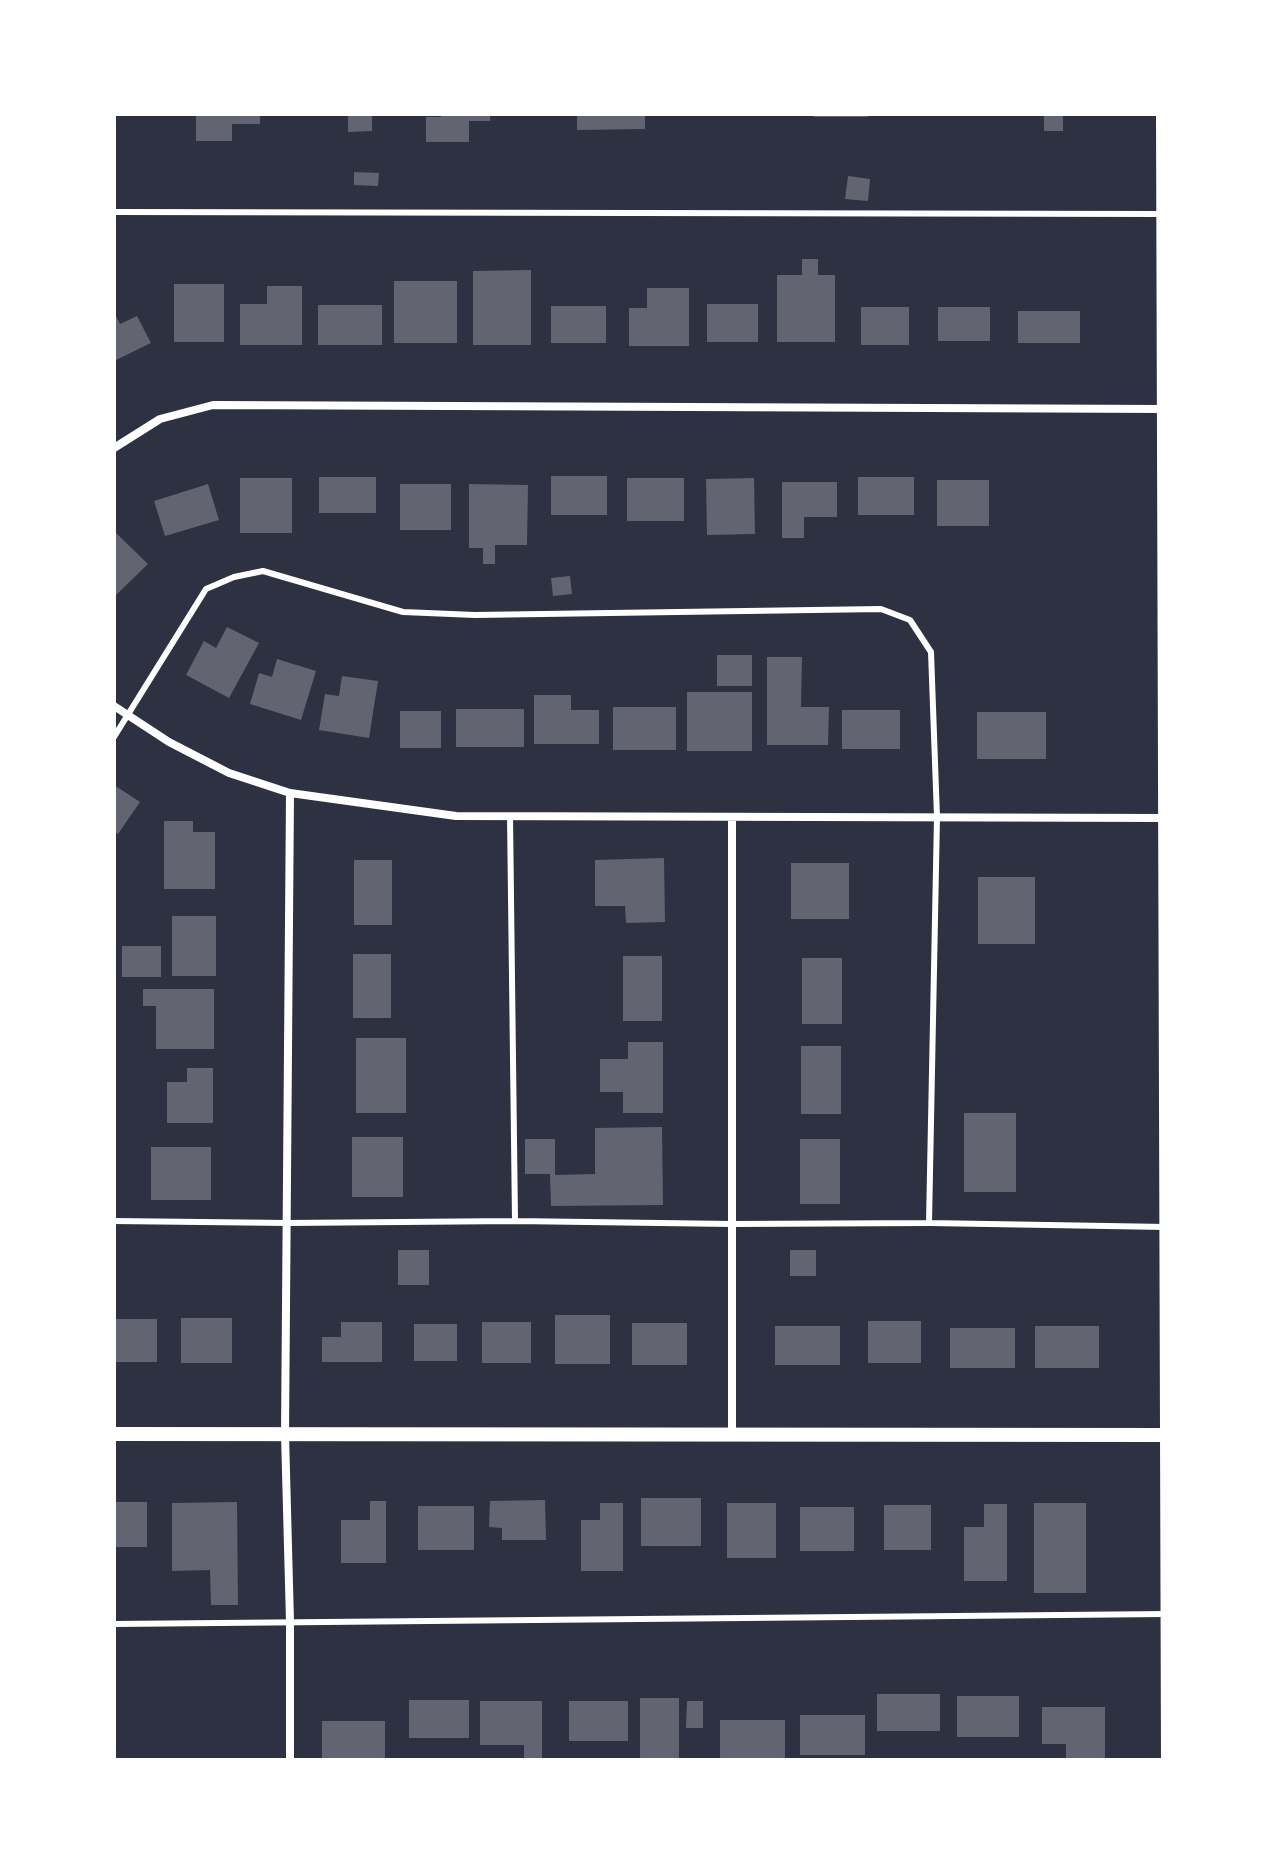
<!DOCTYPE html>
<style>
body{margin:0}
#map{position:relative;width:1287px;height:1874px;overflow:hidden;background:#2d3142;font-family:"Exo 2",sans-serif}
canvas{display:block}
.frame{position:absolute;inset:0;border:116px solid #fff;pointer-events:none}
</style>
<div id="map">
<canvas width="1287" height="1874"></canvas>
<div class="frame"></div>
</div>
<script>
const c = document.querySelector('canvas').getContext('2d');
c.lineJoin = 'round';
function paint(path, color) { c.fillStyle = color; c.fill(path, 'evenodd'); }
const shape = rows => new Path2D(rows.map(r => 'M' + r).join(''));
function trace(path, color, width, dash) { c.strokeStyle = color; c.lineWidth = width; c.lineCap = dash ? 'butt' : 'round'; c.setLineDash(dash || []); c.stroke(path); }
paint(shape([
 [196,114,260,114,260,124,232,124,232,141,196,141],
 [348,114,372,114,372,131,348,132],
 [441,114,490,114,490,121,469,121,469,142,426,142,426,117,441,117],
 [577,114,645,114,645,129,577,130],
 [814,114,868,114,868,117,814,117],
 [1044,114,1063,114,1063,131,1044,131],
 [354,172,379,173,378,186,354,185],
 [848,176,870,179,868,201,845,199],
 [802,259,818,259,818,275,835,275,835,342,777,342,777,275,802,275],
 [531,270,531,345,473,345,473,271],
 [394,281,457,281,457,343,394,343],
 [174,284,224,284,224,342,174,342],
 [267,286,302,286,302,345,240,345,240,304,267,304],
 [647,288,689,288,689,346,629,346,629,308,647,308],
 [707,304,758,304,758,342,707,342],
 [318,305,382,305,382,345,318,345],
 [551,306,606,306,606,343,551,343],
 [861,307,909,307,909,345,861,345],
 [938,307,990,307,990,341,938,341],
 [1018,311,1080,311,1080,343,1018,343],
 [114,312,120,324,137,316,151,343,114,361],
 [551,476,607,476,607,515,551,515],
 [319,477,376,477,376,513,319,513],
 [858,477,914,477,914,515,858,515],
 [240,478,292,478,292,533,240,533],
 [627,478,684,478,684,521,627,521],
 [754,478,755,534,707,535,706,479],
 [937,480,989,480,989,526,937,526],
 [782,482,837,482,837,517,804,517,804,538,782,538],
 [208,484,219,520,165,536,154,501],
 [400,484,451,484,451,530,400,530],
 [469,484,528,485,527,545,495,545,495,564,483,564,483,548,469,548],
 [114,531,148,564,114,597],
 [570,576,572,594,553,596,551,578],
 [227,627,259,643,229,698,186,675,204,641,216,648],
 [717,655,752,655,752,686,717,686],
 [767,657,802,657,801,707,829,707,828,745,767,745],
 [277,659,316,671,301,720,250,704,259,673,272,677],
 [342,676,378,681,369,738,319,730,325,694,339,696],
 [687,692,752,692,752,751,687,751],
 [534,695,571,695,571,710,599,710,599,744,534,744],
 [613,707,676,707,676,750,613,750],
 [456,709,524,709,524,747,456,747],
 [842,710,900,710,900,749,842,749],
 [400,711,441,711,441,748,400,748],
 [977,712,1046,712,1046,759,977,759],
 [114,785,140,802,118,834,114,831],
 [164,821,193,821,193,832,215,832,215,889,164,889],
 [664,858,665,922,626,923,625,906,595,906,595,860],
 [354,860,392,860,392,925,354,925],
 [791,863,849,863,849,919,791,919],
 [978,877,1035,877,1035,944,978,944],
 [172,916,216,916,216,976,172,976],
 [122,946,161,946,161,977,122,977],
 [353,954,391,954,391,1018,353,1018],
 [623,956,662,956,662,1021,623,1021],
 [802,958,842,958,842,1024,802,1024],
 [143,989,214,989,214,1049,156,1049,156,1006,143,1006],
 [356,1038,406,1038,406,1113,356,1113],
 [628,1042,663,1042,663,1113,623,1113,623,1092,600,1092,600,1059,628,1059],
 [801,1046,841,1046,841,1114,801,1114],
 [187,1068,213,1068,213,1123,167,1123,167,1082,187,1082],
 [964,1113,1016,1113,1016,1192,964,1192],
 [662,1127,663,1205,551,1206,550,1174,525,1174,525,1139,555,1139,555,1175,595,1174,595,1128],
 [352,1137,403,1137,403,1197,352,1197],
 [800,1139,840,1139,840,1204,800,1204],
 [151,1147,211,1147,211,1200,151,1200],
 [398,1250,429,1250,429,1285,398,1285],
 [790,1250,816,1250,816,1276,790,1276],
 [555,1315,610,1315,610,1364,555,1364],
 [181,1318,232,1318,232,1363,181,1363],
 [114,1319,157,1319,157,1362,114,1362],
 [868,1321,921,1321,921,1363,868,1363],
 [341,1322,382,1322,382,1362,322,1362,322,1337,341,1337],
 [482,1322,531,1322,531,1363,482,1363],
 [632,1323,687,1323,687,1365,632,1365],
 [414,1324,457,1324,457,1361,414,1361],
 [775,1326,840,1326,840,1365,775,1365],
 [1035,1326,1099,1326,1099,1368,1035,1368],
 [950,1328,1015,1328,1015,1368,950,1368],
 [641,1498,701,1498,701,1546,641,1546],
 [545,1500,546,1540,502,1540,502,1528,489,1527,490,1501],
 [370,1501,386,1501,386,1563,341,1563,341,1520,370,1520],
 [114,1502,147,1502,147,1547,114,1547],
 [237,1502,238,1605,211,1605,210,1570,172,1571,172,1503],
 [600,1503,623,1503,623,1571,581,1571,581,1520,600,1520],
 [727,1503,776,1503,776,1558,727,1558],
 [1034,1503,1086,1503,1086,1593,1034,1593],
 [984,1504,1007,1504,1007,1581,964,1581,964,1527,984,1527],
 [884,1505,931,1505,931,1550,884,1550],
 [418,1506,474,1506,474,1550,418,1550],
 [800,1507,854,1507,854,1551,800,1551],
 [877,1694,940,1694,940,1731,877,1731],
 [957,1696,1019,1696,1019,1737,957,1737],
 [640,1698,679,1698,679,1760,640,1760],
 [409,1700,469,1700,469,1738,409,1738],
 [480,1701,542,1701,542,1760,524,1760,524,1745,480,1745],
 [569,1701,628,1701,628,1741,569,1741],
 [687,1701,703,1701,703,1728,686,1728],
 [1042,1707,1105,1707,1105,1760,1066,1760,1066,1744,1042,1744],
 [800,1715,865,1715,865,1755,800,1755],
 [720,1720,785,1720,785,1760,720,1760],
 [322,1721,385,1721,385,1760,322,1760]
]), '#626471');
trace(shape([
 [114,212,1162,214],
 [114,737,206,589,234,577,263,571,403,612,475,615,881,609,910,620,931,652,937,817,929,1223],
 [510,816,515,1221],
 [114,1221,288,1223,515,1221,732,1224,929,1223,1166,1227],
 [114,1624,1166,1614]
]), '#fff', 6);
trace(shape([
 [114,448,160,419,213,405,1164,409],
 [114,706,169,742,229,773,290,793,456,816,1167,818],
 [732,817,732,1434],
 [290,1760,290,1622,285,1434,290,793]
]), '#fff', 8);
trace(shape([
 [114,1434,1169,1435]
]), '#fff', 14);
trace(shape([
 [1164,114,1169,1760]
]), '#fff', 16);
</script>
